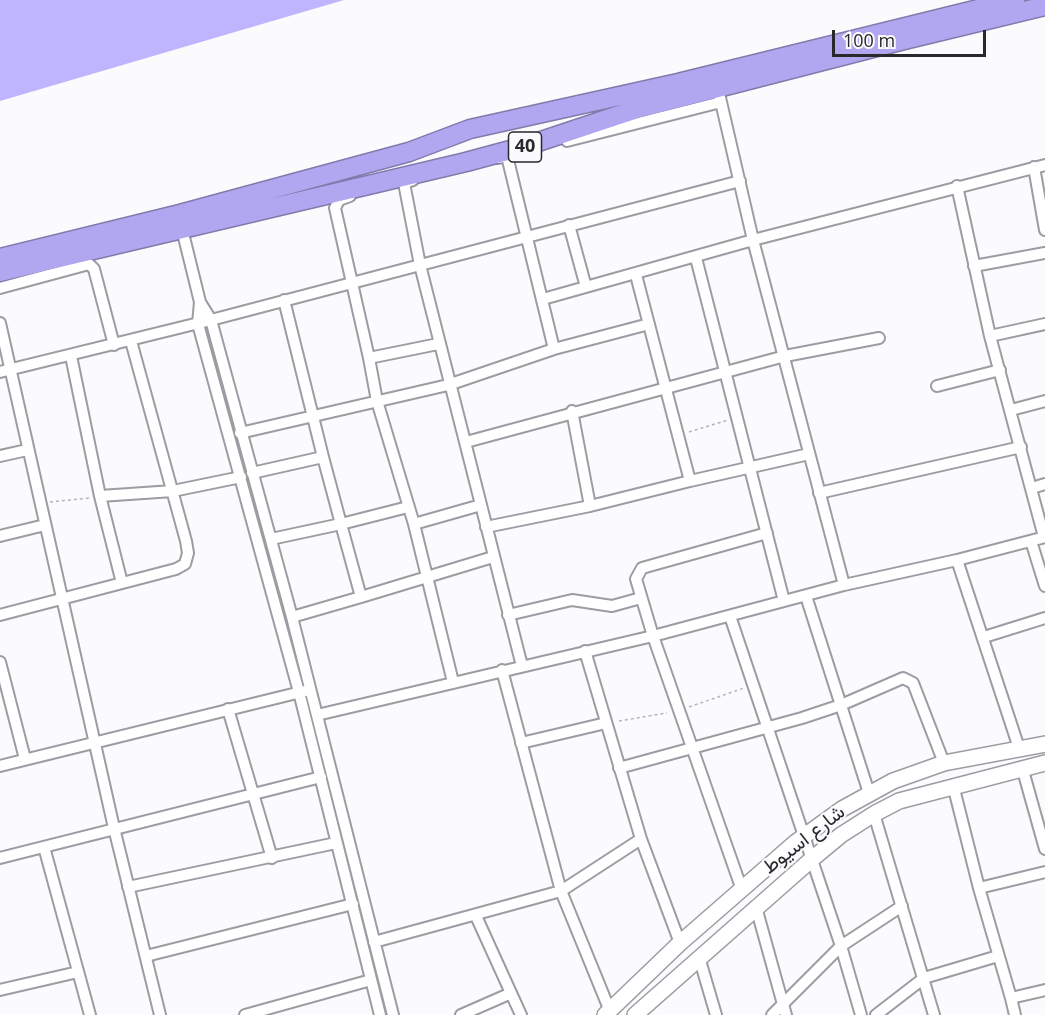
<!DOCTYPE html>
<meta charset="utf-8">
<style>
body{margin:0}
#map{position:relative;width:1045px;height:1015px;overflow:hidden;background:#fbfbfe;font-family:"Open Sans",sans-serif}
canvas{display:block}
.scale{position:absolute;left:832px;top:30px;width:154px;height:27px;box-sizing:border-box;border:3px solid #29292b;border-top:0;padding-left:8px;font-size:18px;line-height:21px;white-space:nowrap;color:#29292b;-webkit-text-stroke:4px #fbfbfe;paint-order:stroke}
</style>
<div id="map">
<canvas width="1045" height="1015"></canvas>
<div class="scale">100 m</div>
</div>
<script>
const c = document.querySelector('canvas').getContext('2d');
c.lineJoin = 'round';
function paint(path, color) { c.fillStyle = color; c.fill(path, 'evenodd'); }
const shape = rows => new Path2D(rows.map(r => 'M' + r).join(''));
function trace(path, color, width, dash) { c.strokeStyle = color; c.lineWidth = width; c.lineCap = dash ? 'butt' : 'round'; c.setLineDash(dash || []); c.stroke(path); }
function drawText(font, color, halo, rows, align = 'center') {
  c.font = font + ' "Open Sans",Vazirmatn,sans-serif'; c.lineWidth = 4.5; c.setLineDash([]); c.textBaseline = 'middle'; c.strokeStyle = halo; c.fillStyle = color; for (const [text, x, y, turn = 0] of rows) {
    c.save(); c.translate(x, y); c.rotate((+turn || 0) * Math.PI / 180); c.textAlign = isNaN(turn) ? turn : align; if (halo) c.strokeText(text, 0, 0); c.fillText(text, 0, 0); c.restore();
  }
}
paint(shape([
 [0,0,344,0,0,101]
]), '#bfb5fe');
const street = shape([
 [718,89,753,240,844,585],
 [567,141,721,102],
 [1034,167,1045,230],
 [413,180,404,183,420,265,522,666],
 [957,186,990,336,1044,537],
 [350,196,339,200,335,208,369,358,438,344],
 [181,225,200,302,211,320,292,617,393,1015],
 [569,225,586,287],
 [696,258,784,601],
 [974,266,1045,253],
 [636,275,690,481,809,454],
 [0,288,89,264,94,269,114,345],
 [543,299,753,240,1045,165],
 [200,302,198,324,299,692,380,1015],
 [0,323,114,828,160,1015],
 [990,336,1045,324],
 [554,349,649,324],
 [71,356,100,496,122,583],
 [369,358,377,401,414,524,453,682],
 [0,372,211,320,740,181],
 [937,386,1000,370],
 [1011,410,1045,401],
 [572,411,590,506],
 [240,433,448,385,554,349,507,156,498,158],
 [466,442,785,356,879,338],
 [0,456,27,450],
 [323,457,341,524,408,507],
 [252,473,323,457,284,300],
 [1032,488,1045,484],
 [819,493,1021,447],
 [100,496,173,491,241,477],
 [414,524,481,505],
 [486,527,590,506,690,481],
 [0,536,45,525],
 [271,539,341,524,361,597,493,557],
 [1031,541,1045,586],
 [957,560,1019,748],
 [806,596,869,793],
 [0,615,176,569,185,564,188,553,186,541,131,341],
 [508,615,572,600,612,606,641,598],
 [730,616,841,946,861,1015],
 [292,617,361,597],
 [984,637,1045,618],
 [585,651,641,839,680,943],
 [0,662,25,759],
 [502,670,561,891,610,1011],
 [228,709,272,858],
 [317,715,653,636,636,579,642,568,767,533],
 [521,743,606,723],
 [0,766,305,691],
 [1022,767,1045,849],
 [619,768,802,718,841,705,903,678,913,683,944,763],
 [953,785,979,888,1011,998,1045,990],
 [874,814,934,1015],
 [44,847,90,1015],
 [0,858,321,777],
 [128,887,336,843],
 [979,888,1045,872],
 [742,890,653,636,844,585,957,560,1045,537],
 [756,907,786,1015],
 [476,916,521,1015],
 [374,942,561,891,641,839],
 [146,956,353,904],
 [699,957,716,1015],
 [0,990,78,972],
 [1011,998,1015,1015],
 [245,1015,371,980],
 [461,1015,509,994],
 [772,1015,841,946,902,906],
 [876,1015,924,978,998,956]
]);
const secondary = shape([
 [605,1015,680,943,796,842,842,809,893,781,944,763,1045,744],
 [635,1015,812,859,841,835,874,814,899,801,1045,763]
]);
const highway = shape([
 [0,258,180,214,409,152,470,129,678,83,1015,0],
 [0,272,466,162,529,145,640,108,904,40,1045,6]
]);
trace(street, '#9d9ca3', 14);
trace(secondary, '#9d9ca3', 18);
trace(highway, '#817bab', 21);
trace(shape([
 [689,432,728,420],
 [50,502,90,498],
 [689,707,744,688],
 [619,721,667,713]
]), '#b5b5b8', 1.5, [3, 3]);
trace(street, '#fff', 10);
trace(secondary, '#fff', 15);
trace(highway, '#b1a7f0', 18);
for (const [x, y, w] of [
 [525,147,33]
]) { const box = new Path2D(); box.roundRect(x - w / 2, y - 15, w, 30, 4.5); c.fillStyle = '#fbfbfe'; c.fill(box); trace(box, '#29292b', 1.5); }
drawText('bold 18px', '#29292b', null, [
 ["40",525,147]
]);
drawText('20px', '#29292b', '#fbfbfe', [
 ["شارع اسيوط",804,840,-38]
]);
</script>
